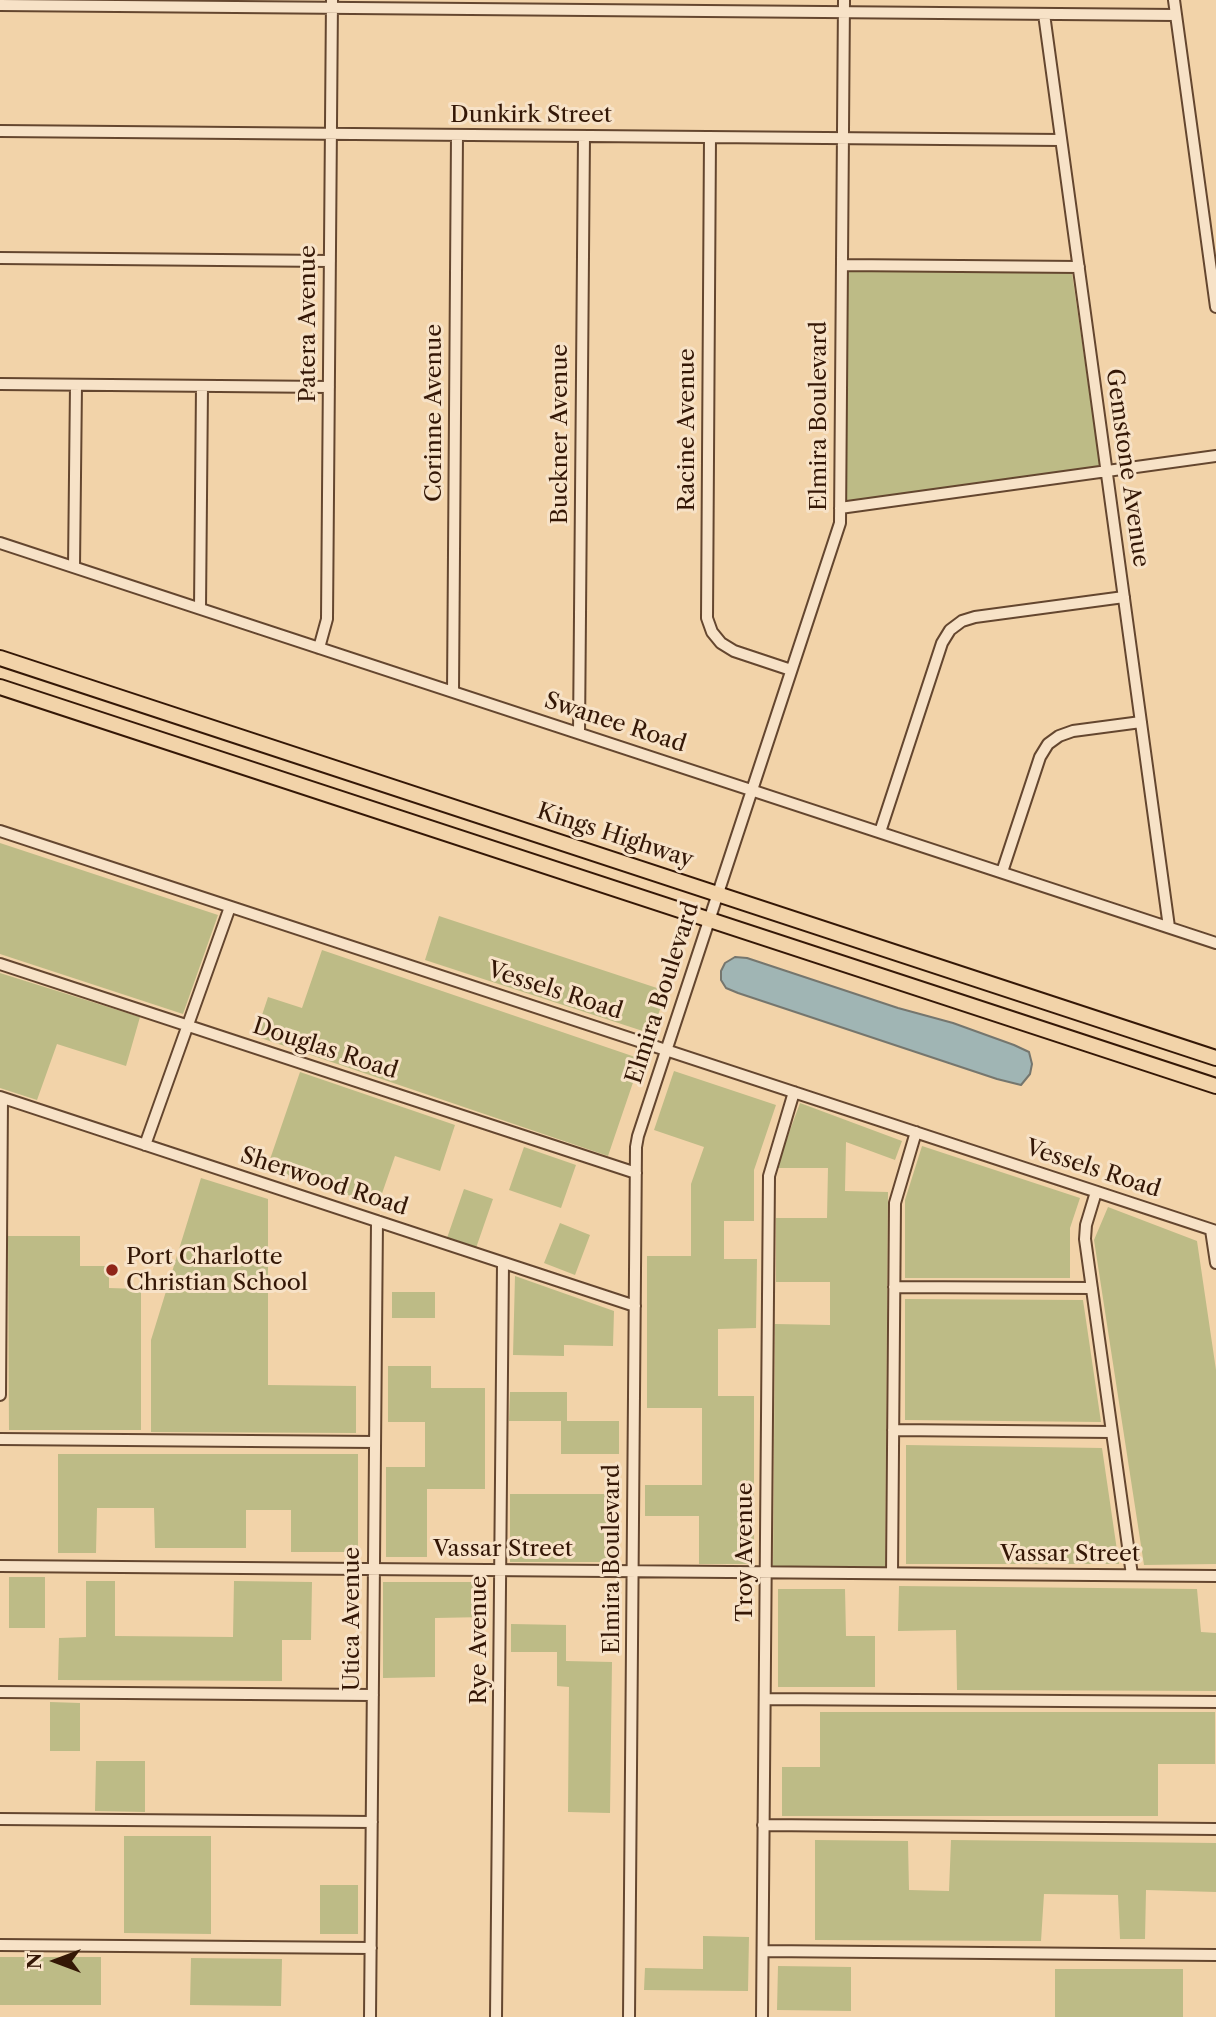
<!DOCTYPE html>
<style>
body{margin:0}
#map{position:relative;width:1216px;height:2017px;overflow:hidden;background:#f2d3a9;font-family:"Libre Caslon Text",serif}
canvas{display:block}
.north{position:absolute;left:21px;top:1926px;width:70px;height:70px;-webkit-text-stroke:5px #f7e2c7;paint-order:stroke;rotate:270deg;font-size:19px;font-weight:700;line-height:28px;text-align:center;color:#341706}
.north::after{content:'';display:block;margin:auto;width:24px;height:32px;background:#341706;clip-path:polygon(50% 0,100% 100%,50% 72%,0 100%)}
</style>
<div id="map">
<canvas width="1216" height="2017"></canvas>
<div class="north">N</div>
</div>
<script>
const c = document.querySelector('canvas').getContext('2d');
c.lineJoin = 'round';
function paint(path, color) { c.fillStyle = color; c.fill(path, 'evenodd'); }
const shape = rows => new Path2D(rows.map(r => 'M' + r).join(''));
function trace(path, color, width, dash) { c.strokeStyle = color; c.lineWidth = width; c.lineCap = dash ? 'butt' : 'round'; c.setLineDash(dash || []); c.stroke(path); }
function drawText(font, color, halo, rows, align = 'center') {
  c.font = font + ' "Libre Caslon Text",serif'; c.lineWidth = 6; c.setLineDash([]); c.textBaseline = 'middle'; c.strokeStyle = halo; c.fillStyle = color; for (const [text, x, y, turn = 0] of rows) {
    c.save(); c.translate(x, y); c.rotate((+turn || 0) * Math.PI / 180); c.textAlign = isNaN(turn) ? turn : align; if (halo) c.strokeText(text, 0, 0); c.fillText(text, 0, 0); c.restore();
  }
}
paint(shape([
 [847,271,1072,273,1100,467,844,503],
 [0,843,218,915,183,1014,0,954],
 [439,916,666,991,652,1034,425,960],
 [322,950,641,1059,608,1156,255,1036,268,997,302,1008],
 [0,973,140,1017,126,1066,57,1044,37,1100,0,1088],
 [674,1071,776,1105,754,1170,754,1221,724,1221,724,1259,757,1259,756,1328,718,1329,718,1396,754,1396,754,1564,699,1564,699,1516,645,1516,645,1485,702,1485,702,1408,647,1408,647,1256,691,1256,691,1184,704,1147,654,1130],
 [300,1072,455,1125,440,1171,395,1156,378,1205,267,1168],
 [800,1103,902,1141,895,1160,846,1142,845,1191,888,1192,885,1567,773,1566,775,1324,830,1325,830,1282,776,1282,776,1218,827,1218,828,1168,776,1168],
 [922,1146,1080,1198,1070,1228,1070,1278,905,1278,905,1200],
 [524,1147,576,1165,561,1208,509,1190],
 [201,1178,268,1199,268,1385,356,1386,356,1433,151,1432,151,1340],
 [464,1189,493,1199,476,1248,447,1238],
 [1108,1207,1197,1241,1216,1370,1216,1564,1144,1565,1094,1240],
 [560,1223,590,1235,575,1275,544,1263],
 [8,1236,80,1236,80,1266,109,1266,109,1288,141,1289,141,1430,9,1430],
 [515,1276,614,1311,613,1346,564,1345,564,1356,513,1355],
 [392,1292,435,1292,435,1318,392,1318],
 [905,1299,1083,1300,1101,1422,905,1420],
 [388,1366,431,1366,431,1388,485,1388,485,1489,427,1489,427,1557,386,1557,386,1467,425,1467,425,1422,388,1422],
 [510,1392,567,1392,567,1421,619,1421,619,1454,561,1454,561,1421,509,1421],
 [906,1445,1102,1448,1119,1564,906,1564],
 [58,1454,358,1454,358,1552,291,1552,291,1510,246,1510,246,1548,155,1548,154,1508,97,1508,96,1553,58,1553],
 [510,1494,617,1494,617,1562,510,1562],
 [9,1577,45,1577,45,1628,9,1628],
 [86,1581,115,1581,115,1636,233,1637,234,1581,312,1582,311,1640,282,1640,282,1681,58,1680,59,1638,86,1637],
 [383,1582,486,1582,486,1617,435,1618,435,1677,383,1678],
 [899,1586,1197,1589,1201,1632,1216,1633,1216,1691,957,1690,956,1630,898,1631],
 [778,1589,845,1589,846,1636,875,1636,875,1687,778,1687],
 [511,1624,566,1625,566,1661,612,1662,610,1813,568,1812,569,1687,557,1686,557,1652,511,1652],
 [50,1702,80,1703,80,1751,50,1751],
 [820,1712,1215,1712,1215,1764,1158,1764,1158,1816,782,1816,782,1767,820,1767],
 [96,1761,145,1761,145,1812,95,1811],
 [124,1836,211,1836,211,1934,124,1933],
 [815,1840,908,1841,909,1890,949,1891,951,1840,1216,1843,1216,1892,1146,1890,1145,1939,1120,1939,1118,1895,1044,1894,1041,1941,815,1940],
 [320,1885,358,1885,358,1934,320,1934],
 [703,1936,749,1937,748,1991,644,1990,645,1968,703,1969],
 [0,1957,101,1957,101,2005,0,2005],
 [191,1958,282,1959,281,2006,190,2005],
 [778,1966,851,1967,851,2011,777,2010],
 [1055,1969,1183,1969,1183,2017,1055,2017]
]), '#bdbb86');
const water = shape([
 [735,957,747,958,898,1008,953,1023,1014,1045,1029,1052,1032,1064,1030,1074,1021,1085,997,1079,738,993,726,988,721,980,721,971,725,963,735,957]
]);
paint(water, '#a0b5b4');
trace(water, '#75766e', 2);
const minor = shape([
 [1174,0,1216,307],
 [0,5,1176,15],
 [1044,14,1169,927],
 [0,131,1061,140],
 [710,137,707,618,712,632,721,643,734,651,791,670],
 [0,258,330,261],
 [842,265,1079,267],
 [0,384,329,387],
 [840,508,1216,456],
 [0,543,1216,943],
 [74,567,76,385],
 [200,608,202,386],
 [319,648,327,619,332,0],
 [453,692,457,135],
 [579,733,584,136],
 [0,831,1216,1231],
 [880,832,942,643,950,630,962,621,975,617,1124,597],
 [1002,872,1040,757,1048,744,1059,736,1073,731,1141,722],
 [0,964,636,1173],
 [0,1097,635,1306],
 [145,1145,230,907],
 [1096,1192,1086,1225,1085,1239,1132,1575],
 [1211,1230,1216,1263],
 [894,1287,1092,1288],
 [0,1395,2,1098],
 [893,1430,1112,1432],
 [0,1439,375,1442],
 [0,1566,1216,1576],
 [892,1573,895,1203,916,1132],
 [0,1692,373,1695],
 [765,1699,1216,1702],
 [0,1819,372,1822],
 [763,1825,1216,1829],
 [0,1945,371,1948],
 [763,1951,1216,1955],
 [370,2017,377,1221],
 [496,2017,503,1263],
 [629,2017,636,1147,638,1136,840,523,844,0],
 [762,2017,769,1176,794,1092]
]);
const major = shape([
 [0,658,1216,1058],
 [0,687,1216,1086]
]);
trace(minor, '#64462f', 14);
trace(major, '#341706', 18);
trace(minor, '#f7e2c7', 10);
trace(major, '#f2d3a9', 14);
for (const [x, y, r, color] of [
 [112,1270,7,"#8f2418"]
]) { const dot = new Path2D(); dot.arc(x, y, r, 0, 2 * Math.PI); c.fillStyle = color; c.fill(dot); trace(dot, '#f7e2c7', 2.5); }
drawText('23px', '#341706', '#f7e2c7', [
 ["Dunkirk Street",531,115],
 ["Patera Avenue",308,324,-90],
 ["Corinne Avenue",434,413,-90],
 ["Elmira Boulevard",819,416,-90],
 ["Racine Avenue",687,430,-90],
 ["Buckner Avenue",560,434,-90],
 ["Gemstone Avenue",1127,468,82],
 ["Swanee Road",615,723,18],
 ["Kings Highway",615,836,18],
 ["Vessels Road",555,991,18],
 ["Elmira Boulevard",663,993,-72],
 ["Douglas Road",325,1049,18],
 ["Vessels Road",1093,1169,18],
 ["Sherwood Road",324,1182,18],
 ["Vassar Street",503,1549],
 ["Troy Avenue",745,1552,-90],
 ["Vassar Street",1070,1554],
 ["Elmira Boulevard",612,1559,-90],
 ["Utica Avenue",352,1619,-90],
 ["Rye Avenue",479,1640,-90]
]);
drawText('23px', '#341706', '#f7e2c7', [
 ["Port Charlotte",126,1257],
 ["Christian School",126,1283]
], 'left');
</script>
